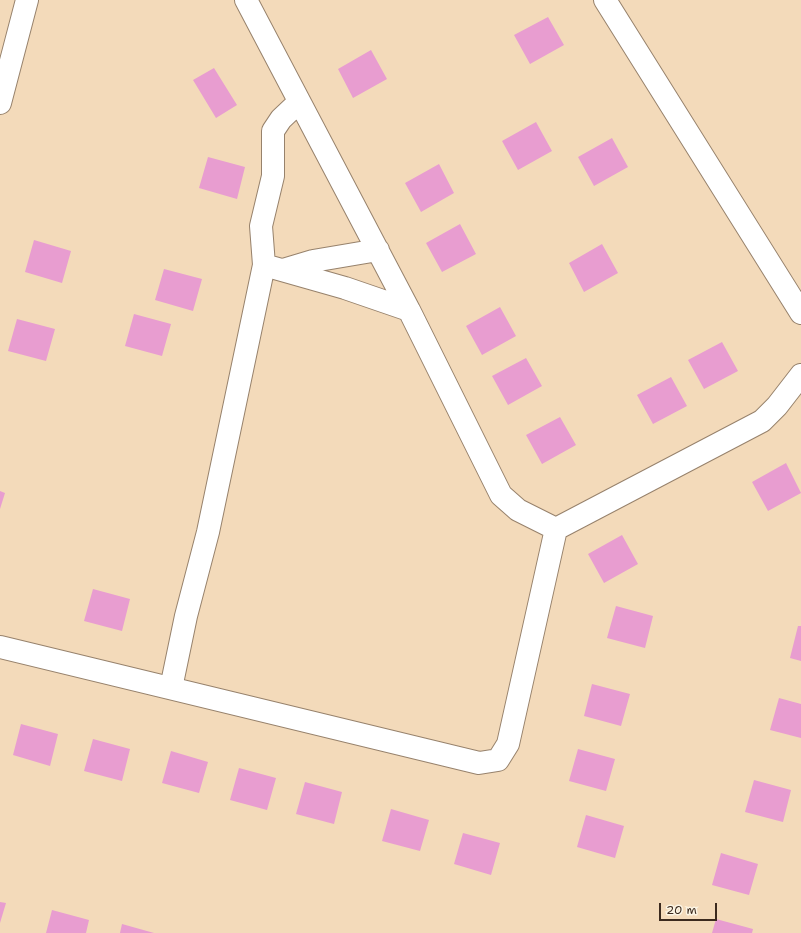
<!DOCTYPE html>
<style>
body{margin:0}
#map{position:relative;width:801px;height:933px;overflow:hidden;background:#f3daba;font-family:"Shantell Sans",sans-serif}
canvas{display:block}
.scale{position:absolute;left:659px;top:903px;width:58px;height:18px;box-sizing:border-box;border:2px solid #3b2a1e;border-top:0;padding-left:5px;font-size:12px;line-height:14px;white-space:nowrap;color:#3b2a1e;-webkit-text-stroke:3px #fcf5e5;paint-order:stroke}
</style>
<div id="map">
<canvas width="801" height="933"></canvas>
<div class="scale">20 m</div>
</div>
<script>
const c = document.querySelector('canvas').getContext('2d');
c.lineJoin = 'round';
function paint(path, color) { c.fillStyle = color; c.fill(path, 'evenodd'); }
const shape = rows => new Path2D(rows.map(r => 'M' + r).join(''));
function trace(path, color, width, dash) { c.strokeStyle = color; c.lineWidth = width; c.lineCap = dash ? 'butt' : 'round'; c.setLineDash(dash || []); c.stroke(path); }
paint(shape([
 [548,17,564,45,530,64,514,35],
 [371,50,387,79,353,98,338,69],
 [214,68,237,105,216,118,193,80],
 [536,122,552,151,518,170,502,141],
 [612,138,628,167,594,186,578,157],
 [208,157,245,167,237,199,199,188],
 [439,164,454,193,421,212,405,183],
 [460,224,476,254,442,272,426,243],
 [34,240,71,251,62,283,25,272],
 [602,244,618,273,584,292,569,263],
 [164,269,202,279,193,311,155,300],
 [500,307,516,336,482,355,466,326],
 [134,314,171,324,162,356,125,346],
 [17,319,55,329,46,361,8,351],
 [722,342,738,371,704,389,688,360],
 [526,358,542,386,508,405,492,376],
 [671,377,687,406,653,424,637,395],
 [560,417,576,445,542,464,526,435],
 [786,463,801,493,768,511,752,482],
 [0,491,5,493,0,509],
 [622,535,638,564,604,583,588,554],
 [93,589,130,599,122,631,84,621],
 [616,606,653,616,645,648,607,638],
 [798,626,801,626,801,661,790,658],
 [592,684,630,694,621,726,584,716],
 [779,698,801,704,801,738,770,730],
 [21,724,58,734,50,766,13,755],
 [93,739,130,749,122,781,84,771],
 [578,749,615,759,606,791,569,781],
 [171,751,208,762,199,793,162,783],
 [239,768,276,778,267,810,230,800],
 [754,780,791,790,783,822,745,812],
 [305,782,342,792,334,824,296,814],
 [391,809,429,820,420,851,382,841],
 [586,815,624,826,615,858,577,847],
 [463,833,500,843,491,875,454,864],
 [721,853,758,864,749,895,712,885],
 [0,902,6,903,0,923],
 [52,910,89,920,86,933,46,933],
 [716,919,753,929,752,933,712,933],
 [122,924,154,933,120,933]
]), '#e89dd0');
const minor = shape([
 [246,0,409,310,501,495,518,510,556,529],
 [605,0,801,313],
 [0,103,27,0],
 [264,265,345,288,409,310],
 [283,270,313,261,378,250],
 [0,647,479,763,498,760,508,744,556,529,762,421,777,406,801,375],
 [171,688,186,616,208,532,264,265,261,226,273,176,273,131,281,119,299,102]
]);
trace(minor, '#97826c', 24);
trace(minor, '#fff', 22);
</script>
